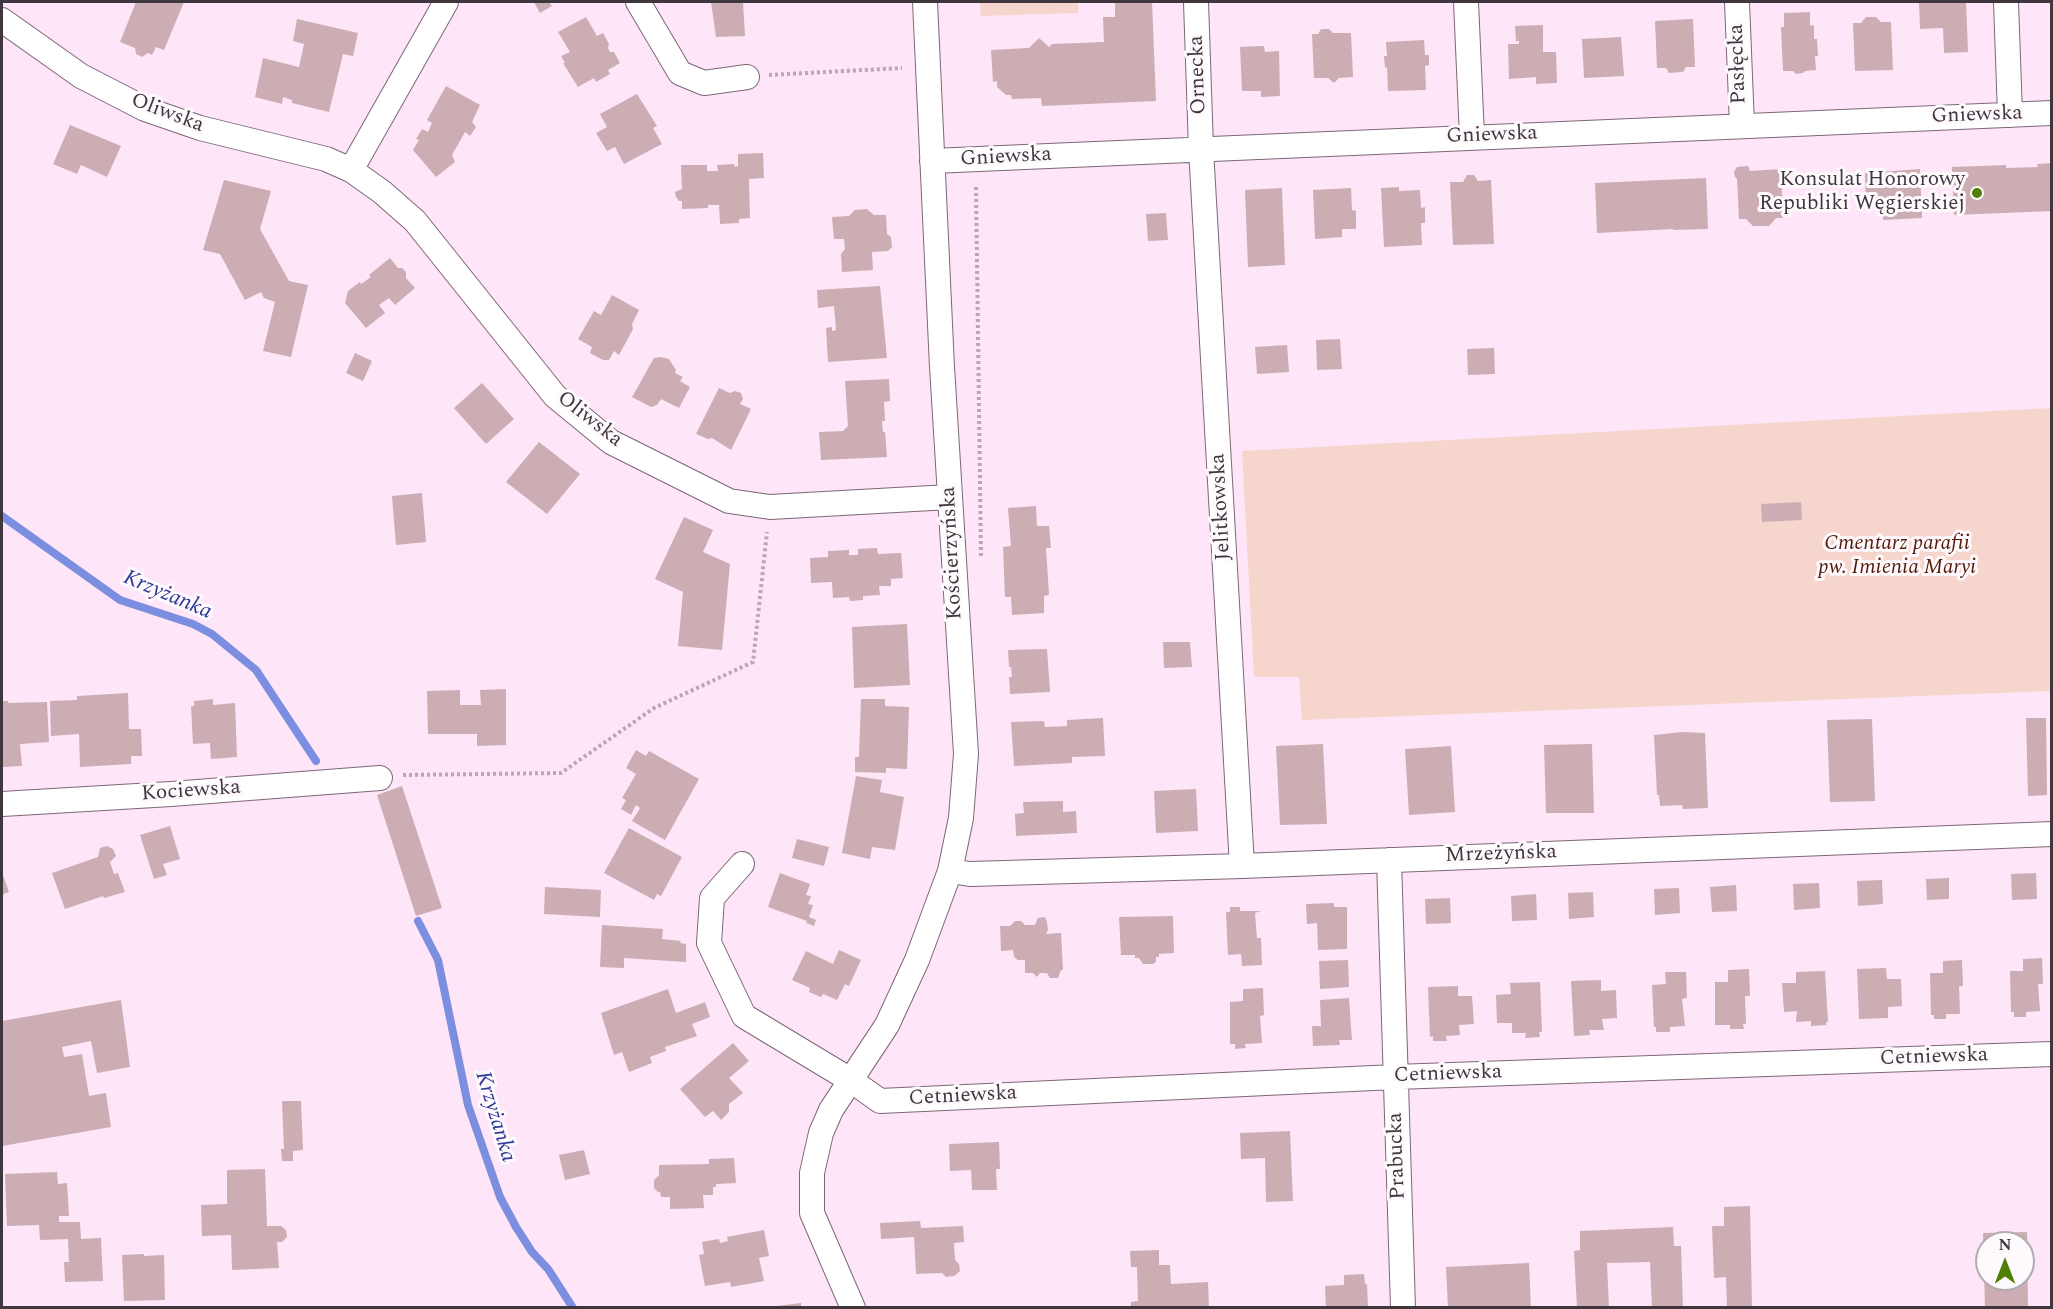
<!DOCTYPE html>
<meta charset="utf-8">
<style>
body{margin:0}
#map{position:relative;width:2053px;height:1309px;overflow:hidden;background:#fee5f8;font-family:Spectral,serif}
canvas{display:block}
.frame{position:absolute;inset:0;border:3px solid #40363d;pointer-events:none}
.north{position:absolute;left:1975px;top:1231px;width:60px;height:60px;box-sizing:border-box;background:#fef9fd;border:2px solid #b2abb0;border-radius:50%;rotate:0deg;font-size:16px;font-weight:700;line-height:24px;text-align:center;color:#40363d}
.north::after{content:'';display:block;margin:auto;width:21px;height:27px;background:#517e04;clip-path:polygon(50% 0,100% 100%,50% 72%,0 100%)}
</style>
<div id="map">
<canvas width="2053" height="1309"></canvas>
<div class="frame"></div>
<div class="north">N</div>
</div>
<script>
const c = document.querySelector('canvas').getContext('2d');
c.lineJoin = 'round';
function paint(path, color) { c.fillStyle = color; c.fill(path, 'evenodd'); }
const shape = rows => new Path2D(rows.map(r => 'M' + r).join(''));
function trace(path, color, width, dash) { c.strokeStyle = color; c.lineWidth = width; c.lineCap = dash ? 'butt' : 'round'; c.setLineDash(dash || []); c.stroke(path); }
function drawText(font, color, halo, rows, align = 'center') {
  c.font = font + ' Spectral,serif'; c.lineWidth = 6; c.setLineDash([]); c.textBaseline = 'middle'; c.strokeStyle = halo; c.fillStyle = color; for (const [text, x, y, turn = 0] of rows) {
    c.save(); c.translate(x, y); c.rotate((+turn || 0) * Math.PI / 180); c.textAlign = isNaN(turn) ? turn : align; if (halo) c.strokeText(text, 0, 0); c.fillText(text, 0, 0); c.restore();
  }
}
paint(shape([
 [980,2,1078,2,1078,13,981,16],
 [2051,408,2051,691,1302,720,1299,677,1254,677,1242,451]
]), '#f6d6cc');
trace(shape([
 [2,516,120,600,193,624,212,634,256,670,316,761],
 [418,921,438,960,468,1105,500,1197,516,1227,532,1252,548,1269,573,1308]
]), '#7b8ee0', 8);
paint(shape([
 [136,2,184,2,164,50,156,47,152,55,148,53,142,57,136,54,135,48,120,42],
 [534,2,549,2,552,6,540,13],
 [711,2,743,2,745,36,716,37],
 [1115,2,1152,2,1156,101,1042,106,1041,98,1012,99,1011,95,1006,95,997,87,997,81,993,82,991,50,1029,48,1039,38,1049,47,1052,44,1104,42,1103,17,1115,17],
 [1919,2,1966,2,1968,52,1944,53,1943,28,1920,29],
 [1810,12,1810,26,1814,25,1814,39,1817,39,1818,56,1815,56,1816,70,1805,71,1803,73,1796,74,1793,71,1783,71,1781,27,1784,27,1784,13],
 [586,17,597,36,603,33,609,44,608,48,610,52,614,52,620,63,608,70,610,74,596,82,594,78,578,87,563,63,565,63,561,56,570,52,558,32],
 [1866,17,1876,17,1881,22,1891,22,1893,70,1855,71,1853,23,1861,23],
 [297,19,358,33,353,56,343,54,329,112,292,103,292,100,283,97,282,104,255,97,263,58,299,67,304,44,293,41],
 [1693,19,1695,67,1686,67,1683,72,1669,73,1666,68,1657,68,1655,21],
 [1543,25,1543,52,1556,52,1557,83,1536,84,1536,77,1509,79,1508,44,1519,44,1519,41,1516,41,1515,26],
 [1321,29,1329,29,1333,33,1351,33,1353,77,1339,78,1334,83,1328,78,1314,78,1312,34,1318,34],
 [1621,37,1624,76,1584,78,1582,39],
 [1424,40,1425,55,1429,55,1429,65,1425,66,1426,90,1388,91,1387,67,1385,68,1384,56,1387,56,1386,42],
 [1264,46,1265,52,1279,51,1280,96,1261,97,1261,91,1242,91,1240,47],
 [446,86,480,105,472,122,476,127,470,136,465,132,452,155,455,162,436,177,413,150,419,140,416,139,422,129,428,132,432,123,427,120],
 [637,94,657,126,653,128,662,144,624,164,615,147,607,151,596,133,607,127,600,114],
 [70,125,121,146,107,177,81,165,77,174,53,164],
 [763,153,764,178,749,179,750,218,739,219,739,223,720,224,719,205,708,205,708,208,682,209,682,201,679,201,676,197,675,192,682,189,681,165,707,165,707,171,718,171,717,165,734,164,735,167,738,166,738,154],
 [2052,163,2052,211,1954,215,1952,167,2006,165,2006,168,2038,167,2037,164],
 [1748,166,1750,171,1781,169,1783,218,1776,218,1769,226,1753,226,1746,219,1739,219,1737,179,1735,177,1734,172,1737,167],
 [1920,169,1922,218,1883,220,1882,203,1866,204,1865,173],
 [1467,175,1474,175,1478,181,1491,180,1494,244,1453,245,1450,182,1463,182],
 [1706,178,1708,229,1673,230,1673,229,1597,233,1595,183],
 [224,180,271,191,260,229,289,281,308,285,291,357,263,351,275,302,264,298,261,292,245,300,220,254,203,250],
 [1399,187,1399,191,1420,190,1421,208,1425,207,1425,223,1421,223,1422,245,1384,247,1381,188],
 [1282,188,1285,265,1248,267,1245,190],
 [1351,188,1352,210,1356,211,1356,229,1342,229,1342,237,1315,239,1313,190],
 [867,209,874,215,886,215,887,234,891,237,892,247,888,251,872,252,873,270,842,272,841,254,845,249,844,239,834,239,832,217,849,216,855,210],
 [1166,213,1168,240,1148,241,1146,214],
 [390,258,398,268,402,268,406,272,406,278,415,288,395,305,389,298,379,305,385,313,366,328,345,303,348,291,360,282,361,284,371,277,369,275],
 [880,286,887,358,828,362,826,328,832,327,832,331,836,330,835,317,834,306,818,308,817,290],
 [612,295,639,310,632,324,633,329,619,355,614,351,609,360,603,360,590,353,592,347,578,339,594,311,601,315],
 [1340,339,1342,369,1317,370,1316,340],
 [1287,345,1289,372,1257,374,1255,347],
 [1494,348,1495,374,1468,375,1467,349],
 [355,353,372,361,363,381,346,373],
 [661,357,669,359,676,370,675,373,683,377,680,381,690,387,679,408,661,399,657,405,651,407,632,397,654,358],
 [889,379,890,401,884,402,885,421,882,421,883,432,885,432,887,457,821,460,819,432,843,431,848,426,845,381],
 [482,383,514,419,486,444,454,408],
 [719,388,730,393,735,391,741,393,743,399,740,404,751,409,731,450,712,438,708,439,696,434],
 [539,442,580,474,547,514,506,482],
 [422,493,426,542,396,545,392,496],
 [1801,502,1802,520,1762,522,1761,504],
 [1036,506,1037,526,1049,526,1051,548,1046,548,1049,595,1044,596,1044,613,1012,615,1011,597,1005,597,1003,547,1011,546,1008,508],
 [684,517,713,530,703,552,730,564,722,650,678,646,683,592,655,579],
 [877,548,878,554,901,553,903,578,891,579,891,586,879,586,880,595,863,596,863,600,850,601,849,597,833,598,832,582,811,583,810,558,828,557,828,551,849,550,849,555,858,555,858,549],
 [907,624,910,685,854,688,852,627],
 [1163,642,1190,642,1192,667,1164,668],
 [1047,649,1050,692,1010,694,1009,677,1012,677,1011,667,1009,667,1008,650],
 [506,689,506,745,477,746,477,734,428,734,427,691,460,690,460,705,481,705,480,690],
 [128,693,129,729,141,729,142,756,131,756,131,764,80,767,79,734,51,736,50,701,77,700,77,696],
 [213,699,213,705,235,703,237,757,211,759,210,743,193,744,191,706,194,706,194,701],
 [861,699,885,699,885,706,909,707,907,769,886,768,886,773,855,772,855,757,859,757],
 [2,701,8,701,8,703,47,702,49,742,20,744,22,766,2,767],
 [1103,718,1105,756,1072,757,1072,763,1014,766,1011,722,1044,721,1045,727,1067,726,1067,720],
 [2026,718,2046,718,2047,795,2028,796],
 [1872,719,1875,801,1830,802,1827,720],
 [1682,732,1705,733,1708,808,1683,809,1682,805,1660,806,1659,795,1657,795,1654,735],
 [1323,744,1327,824,1280,825,1276,746],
 [1592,744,1594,813,1546,813,1544,745],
 [1451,746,1455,812,1409,815,1405,749],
 [636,750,646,756,649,751,699,779,665,840,632,821,640,808,636,805,631,815,621,809,626,800,622,798,636,774,626,768],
 [856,776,882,780,880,792,904,797,895,850,872,847,870,859,842,853],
 [402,786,442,908,416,916,377,795],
 [1196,789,1198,831,1156,833,1154,791],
 [1063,801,1063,812,1076,811,1077,833,1016,836,1015,814,1024,813,1023,802],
 [170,826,180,859,163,864,167,875,154,879,140,835],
 [629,828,682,857,661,896,657,894,654,900,604,873],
 [797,839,829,847,824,866,792,858],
 [107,846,113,849,116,856,110,862,114,874,118,873,125,892,104,898,103,896,65,909,52,873,98,857,100,848],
 [2,872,9,892,2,895],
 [780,873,810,884,806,895,811,896,808,904,813,905,809,917,816,920,814,926,806,923,807,921,768,907],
 [2036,873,2037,899,2012,900,2011,874],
 [1949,878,1949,899,1927,900,1926,879],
 [1882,880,1883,904,1858,906,1857,881],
 [1819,883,1820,908,1794,910,1793,884],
 [1736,885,1737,911,1712,912,1710,887],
 [545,887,601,890,600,917,544,914],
 [1679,888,1680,913,1655,915,1654,889],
 [1593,892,1594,917,1569,919,1568,893],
 [1536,894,1537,920,1512,921,1511,896],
 [1450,898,1451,923,1426,924,1425,899],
 [1334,903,1334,907,1347,907,1347,949,1318,950,1317,923,1307,924,1306,904],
 [1230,907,1240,907,1240,911,1261,911,1255,913,1257,938,1261,938,1262,965,1242,966,1241,954,1228,955,1226,912,1230,912],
 [1173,916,1174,953,1159,954,1159,957,1156,957,1156,962,1153,964,1143,964,1139,958,1135,958,1135,955,1121,955,1119,917],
 [1045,917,1047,922,1048,930,1046,934,1061,933,1063,970,1061,970,1058,978,1050,978,1047,973,1040,973,1037,977,1033,973,1025,973,1025,960,1018,960,1014,957,1013,950,1001,951,1000,926,1010,926,1015,921,1021,921,1025,925,1035,925,1038,918],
 [602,925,663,929,662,939,681,941,680,943,686,944,686,962,624,958,624,968,600,967],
 [839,950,861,960,849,986,845,984,837,1000,823,994,821,997,809,992,810,988,792,980,806,951,833,964],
 [2042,958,2043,984,2038,984,2040,1011,2026,1012,2026,1017,2014,1017,2014,1012,2011,1012,2010,971,2023,971,2023,959],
 [1348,960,1349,987,1320,989,1319,961],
 [1962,960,1963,986,1959,986,1960,1014,1946,1014,1946,1019,1934,1019,1934,1015,1931,1015,1930,973,1943,973,1943,961],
 [1886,968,1887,979,1901,979,1902,1006,1888,1007,1888,1018,1859,1019,1857,969],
 [1749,969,1750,996,1745,996,1746,1024,1743,1024,1744,1029,1730,1029,1730,1025,1715,1025,1715,982,1728,982,1728,970],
 [1825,971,1828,1022,1826,1022,1826,1025,1811,1026,1811,1021,1796,1022,1797,1011,1784,1012,1782,983,1796,983,1796,972],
 [1665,972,1686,972,1687,998,1682,999,1685,1026,1670,1027,1670,1032,1656,1032,1656,1027,1654,1027,1652,985,1666,984],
 [1601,980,1601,991,1616,990,1617,1018,1602,1019,1604,1030,1589,1030,1590,1035,1574,1036,1571,981],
 [1540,982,1542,1032,1539,1032,1540,1037,1525,1038,1526,1033,1512,1033,1512,1023,1497,1023,1496,995,1511,994,1510,983],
 [1458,986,1458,996,1472,996,1474,1024,1459,1025,1460,1035,1446,1036,1447,1041,1433,1041,1433,1036,1430,1037,1428,987],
 [1263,988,1264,1015,1260,1016,1262,1043,1245,1044,1246,1048,1235,1049,1235,1044,1230,1044,1230,1002,1243,1001,1243,989],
 [668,989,676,1013,705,1002,710,1017,692,1024,697,1036,665,1047,666,1051,650,1057,652,1063,629,1072,622,1052,614,1055,601,1013],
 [1349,998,1352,1040,1339,1040,1340,1045,1313,1046,1312,1026,1321,1026,1320,1000],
 [121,1000,130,1067,97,1073,91,1041,62,1047,64,1057,82,1054,89,1096,106,1093,111,1127,2,1146,2,1021],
 [733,1043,749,1061,729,1078,743,1093,729,1104,729,1112,721,1120,713,1111,705,1117,680,1089],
 [282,1101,301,1101,303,1150,293,1151,293,1161,282,1161,281,1149,284,1149],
 [1290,1131,1293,1201,1266,1202,1265,1158,1241,1159,1240,1133],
 [999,1142,1000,1169,996,1169,997,1190,972,1190,971,1170,950,1171,949,1144],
 [584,1150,590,1174,565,1180,559,1155],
 [734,1158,736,1183,716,1184,716,1187,713,1187,713,1195,703,1195,704,1208,670,1209,670,1197,661,1197,660,1192,658,1192,654,1188,654,1180,659,1175,659,1165,709,1164,709,1159],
 [265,1169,267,1226,281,1226,286,1230,287,1237,282,1242,277,1242,279,1268,232,1270,231,1235,202,1236,201,1205,227,1204,227,1170],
 [57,1172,58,1184,67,1183,69,1216,59,1216,59,1222,80,1222,81,1239,101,1238,103,1281,65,1282,64,1262,69,1262,68,1239,40,1240,39,1225,7,1226,5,1174],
 [1750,1206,1752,1307,1727,1308,1726,1277,1714,1278,1712,1226,1724,1226,1724,1207],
 [920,1221,921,1228,963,1226,964,1242,954,1243,955,1260,959,1264,960,1271,954,1276,946,1277,942,1273,916,1274,914,1237,881,1239,880,1223],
 [1673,1227,1674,1246,1681,1246,1683,1308,1652,1308,1650,1262,1607,1263,1609,1308,1577,1308,1574,1251,1580,1250,1580,1231],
 [764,1230,769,1256,759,1258,764,1281,731,1287,730,1282,705,1286,699,1255,704,1254,702,1242,719,1239,720,1243,728,1241,727,1237],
 [2027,1232,2028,1308,1985,1308,1983,1233],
 [1987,1243,2023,1243,2023,1279,1987,1279],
 [1159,1250,1159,1265,1170,1265,1171,1284,1208,1282,1209,1308,1131,1308,1131,1302,1138,1301,1137,1267,1131,1267,1130,1251],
 [144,1254,144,1256,164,1255,165,1300,124,1301,122,1255],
 [1529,1263,1531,1308,1448,1308,1446,1267],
 [1364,1274,1365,1284,1367,1284,1368,1308,1326,1308,1325,1286,1344,1285,1344,1275],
 [801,1303,801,1308,776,1308,776,1306]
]), '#ccadb3');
const minor = shape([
 [638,2,680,73,704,83,747,77],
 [1196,2,1201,149,1242,866],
 [1466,2,1472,137],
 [1737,2,1742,126],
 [2006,2,2010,115],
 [2,20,81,76,145,109,200,128,326,159,351,170,382,192,415,221,555,396,611,442,729,501,770,507,950,497],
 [932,161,2052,113],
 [351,170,446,2],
 [2,804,171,794,380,778],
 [1389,860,1403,1308],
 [742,864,712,898,709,943,744,1016,852,1081,880,1101,1395,1077,2052,1054],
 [950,871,970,874,1242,866,2052,834],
 [853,1308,812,1213,812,1173,821,1133,831,1110,887,1025,917,960,950,871,961,818,966,754,942,367,925,2]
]);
trace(minor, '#7c6777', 26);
trace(shape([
 [769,75,902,68],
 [976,187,981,556],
 [403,775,561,773,654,708,753,662,767,532]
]), '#baa6b5', 4, [3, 3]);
trace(minor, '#fff', 24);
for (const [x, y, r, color] of [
 [1977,193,6,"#517e04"]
]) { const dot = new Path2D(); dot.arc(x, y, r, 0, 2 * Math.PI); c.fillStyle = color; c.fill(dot); trace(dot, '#fef9fd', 2); }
drawText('21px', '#40363d', '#fef9fd', [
 ["Pasłęcka",1739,64,-92],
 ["Ornecka",1199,75,-92],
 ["Oliwska",167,114,21],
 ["Gniewska",1977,116,-2],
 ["Gniewska",1492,136,-2],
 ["Gniewska",1006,158,-3],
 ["Oliwska",589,420,38],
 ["Jelitkowska",1222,507,-93],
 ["Kościerzyńska",953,553,-93],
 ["Kociewska",191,792,-4],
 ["Mrzeżyńska",1501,855,-2],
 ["Cetniewska",1934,1058,-2],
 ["Cetniewska",1448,1075,-2],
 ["Cetniewska",963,1097,-3],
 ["Prabucka",1398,1156,-92]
]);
drawText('21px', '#40363d', '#fef9fd', [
 ["Konsulat Honorowy",1965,181],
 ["Republiki Węgierskiej",1965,205]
], 'right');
drawText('italic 21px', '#551a07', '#fef9fd', [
 ["Cmentarz parafii",1897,545],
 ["pw. Imienia Maryi",1897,569]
]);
drawText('italic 22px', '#2f3897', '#fef9fd', [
 ["Krzyżanka",167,596,23],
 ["Krzyżanka",494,1117,73]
]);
</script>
